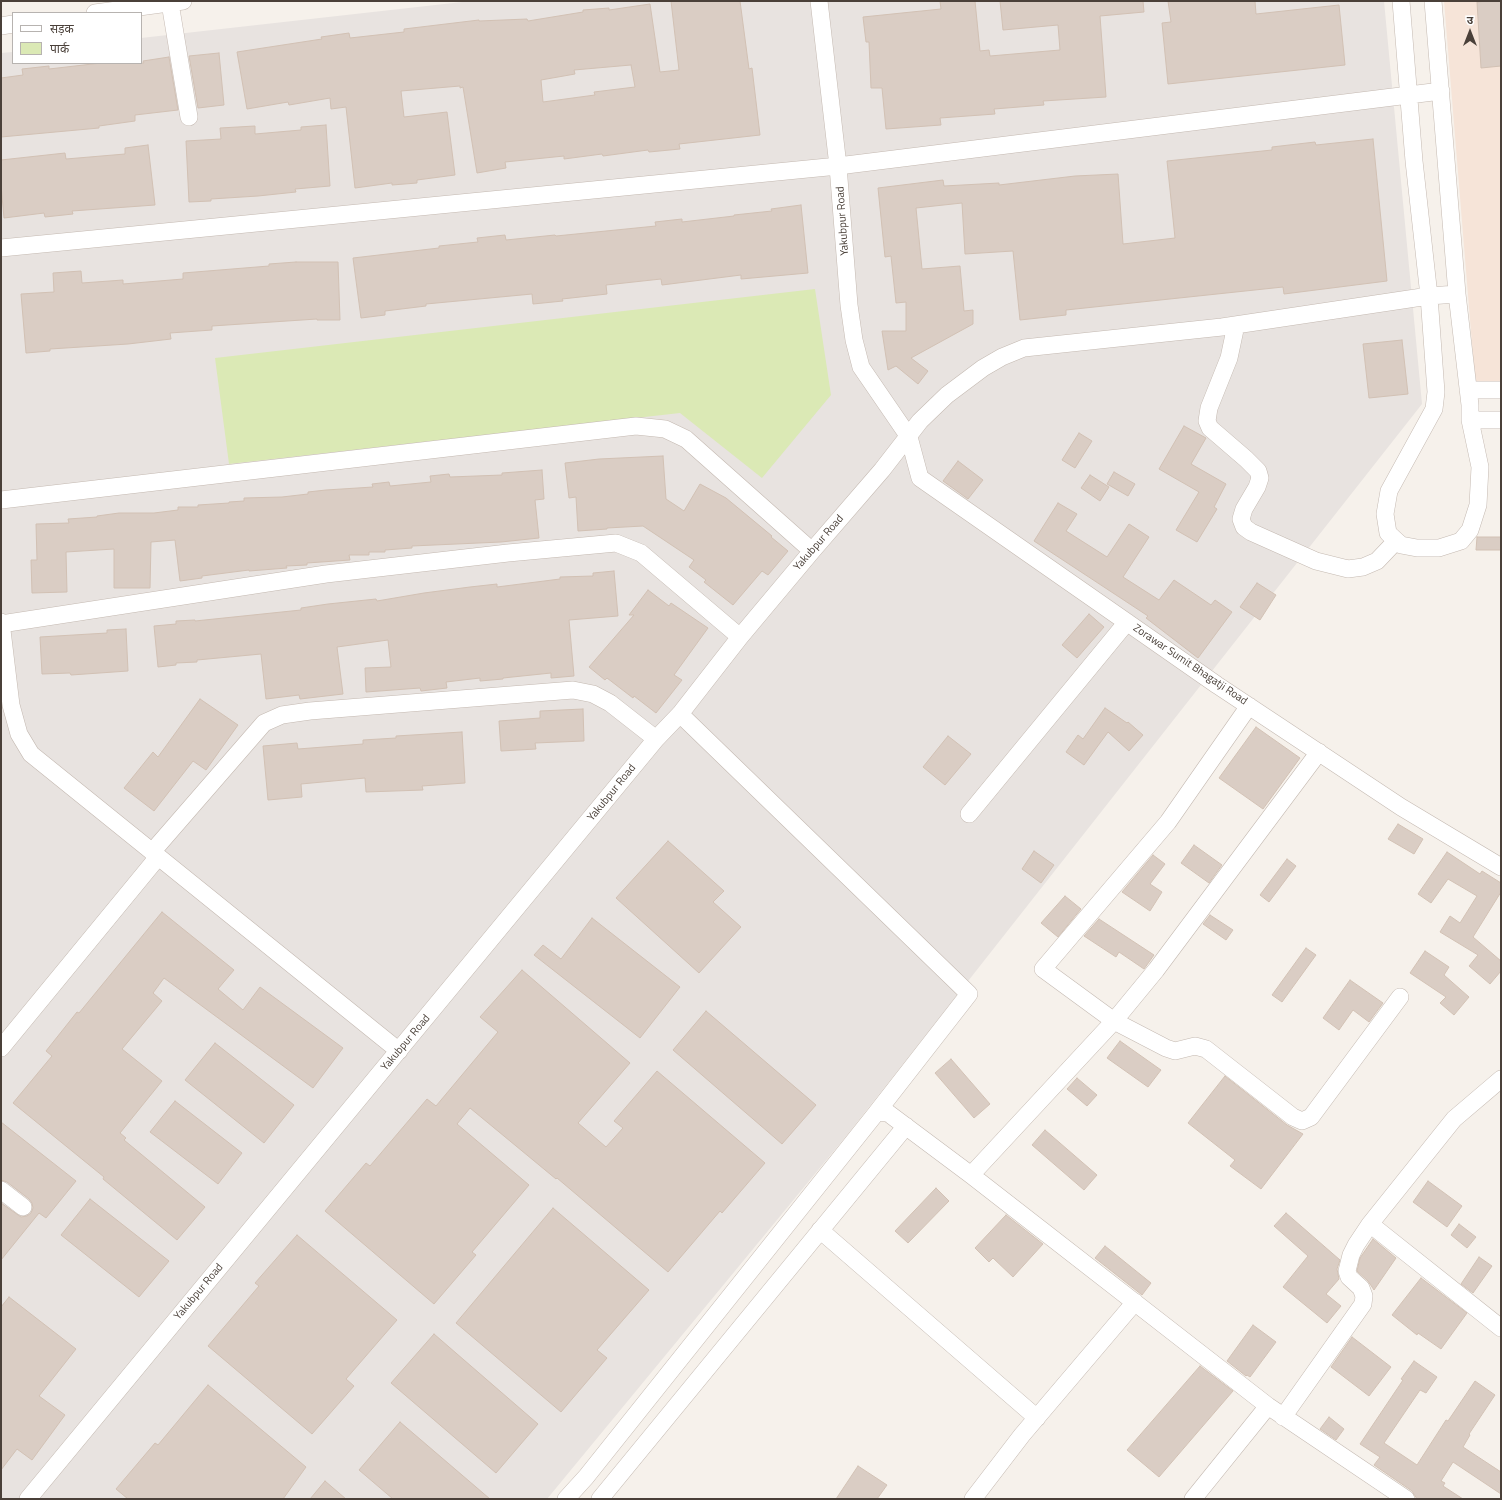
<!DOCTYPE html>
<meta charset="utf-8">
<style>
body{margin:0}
#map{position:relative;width:1502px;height:1500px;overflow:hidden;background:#f6f1eb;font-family:"Titillium Web","Noto Sans Devanagari",sans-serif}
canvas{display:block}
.frame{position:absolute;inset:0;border:2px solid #4a4039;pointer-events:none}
.legend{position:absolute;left:12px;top:12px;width:130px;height:52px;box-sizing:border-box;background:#fff;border:1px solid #b7b3b0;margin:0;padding:5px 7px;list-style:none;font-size:12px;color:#4a4039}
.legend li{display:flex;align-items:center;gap:8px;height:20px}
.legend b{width:20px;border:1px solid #b7b3b0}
.north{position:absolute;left:1450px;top:12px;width:40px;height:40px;-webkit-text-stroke:3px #fff;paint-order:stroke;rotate:0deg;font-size:11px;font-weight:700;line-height:16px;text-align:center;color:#4a4039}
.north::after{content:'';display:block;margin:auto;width:14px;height:18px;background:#4a4039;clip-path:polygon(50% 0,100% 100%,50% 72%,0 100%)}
</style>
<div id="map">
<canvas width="1502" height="1500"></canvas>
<div class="frame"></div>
<ul class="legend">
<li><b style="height:5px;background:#fff"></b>सड़क</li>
<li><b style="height:11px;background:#dbe9b5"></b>पार्क</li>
</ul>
<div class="north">उ</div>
</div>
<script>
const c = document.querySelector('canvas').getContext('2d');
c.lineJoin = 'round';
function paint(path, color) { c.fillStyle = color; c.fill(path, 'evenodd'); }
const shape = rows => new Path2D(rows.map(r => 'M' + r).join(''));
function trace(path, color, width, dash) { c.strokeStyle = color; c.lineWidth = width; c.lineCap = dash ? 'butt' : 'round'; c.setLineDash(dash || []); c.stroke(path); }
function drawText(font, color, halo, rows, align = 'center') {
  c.font = font + ' "Titillium Web",sans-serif'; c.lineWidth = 3; c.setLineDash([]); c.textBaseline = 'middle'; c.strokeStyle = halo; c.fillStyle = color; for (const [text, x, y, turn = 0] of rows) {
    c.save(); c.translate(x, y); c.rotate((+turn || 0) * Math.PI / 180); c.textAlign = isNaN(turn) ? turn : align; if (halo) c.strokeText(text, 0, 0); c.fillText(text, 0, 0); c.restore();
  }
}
paint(shape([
 [1444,1,1501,1,1501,382,1475,381]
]), '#f6e4d8');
paint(shape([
 [471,1,1384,1,1422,404,847,1135,547,1499,1,1499,1,53,13,52,13,63,141,63,141,38]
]), '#e8e3e0');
paint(shape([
 [815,289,831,395,762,478,680,413,229,464,215,358]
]), '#dbe9b5');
const building = shape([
 [671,1,740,1,749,69,752,68,760,135,679,144,680,149,649,152,648,150,603,156,602,154,564,159,564,156,505,162,506,168,477,173,463,87,460,88,460,86,401,91,404,117,447,112,455,175,417,180,417,183,392,185,392,183,355,188,346,107,331,109,330,98,289,105,288,102,247,109,237,52,322,39,321,37,349,33,350,38,404,32,404,29,479,20,479,21,527,19,528,21,583,12,583,10,609,8,609,10,650,4,660,72,679,70,671,1],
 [631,65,635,87,594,92,595,95,543,102,541,80,575,74,574,70,631,65],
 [940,1,975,1,980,51,989,50,990,56,1060,50,1058,25,1003,30,1000,1,1143,1,1144,12,1100,16,1106,97,1043,101,1044,105,994,109,995,114,940,118,941,125,886,129,882,88,871,88,869,42,866,42,863,17,941,9,940,1],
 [1168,1,1255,1,1256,14,1339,5,1345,65,1168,84,1162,23,1171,22,1168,1],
 [1487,1,1501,1,1501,66,1481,68,1477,2,1487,1],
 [219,53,224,105,198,108,189,56,219,53],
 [169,57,178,110,135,115,135,121,99,126,99,128,1,137,1,78,23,75,22,69,49,66,49,69,101,63,144,63,143,61,169,57],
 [326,125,330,186,295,189,296,192,258,196,211,199,211,201,189,202,186,141,221,139,220,128,255,126,255,134,301,130,301,127,326,125],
 [1373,139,1387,281,1284,294,1283,287,1066,310,1066,315,1020,320,1013,251,965,254,962,203,916,208,922,269,960,266,964,311,973,310,973,324,911,358,928,371,918,384,896,366,888,370,882,331,906,331,906,302,896,303,891,256,885,257,878,188,943,180,944,186,999,183,999,185,1075,176,1118,174,1123,244,1175,238,1167,161,1272,150,1272,147,1315,142,1316,145,1373,139],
 [148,145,155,205,72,211,73,214,45,217,44,213,4,218,1,185,1,160,65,153,66,159,125,154,125,148,148,145],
 [801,205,808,273,741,279,741,275,662,285,661,279,606,285,607,294,562,299,563,301,533,304,532,294,426,304,426,306,385,311,385,315,361,318,353,258,439,248,439,246,478,242,477,238,505,235,506,240,555,235,556,236,656,226,655,222,682,219,682,222,734,216,734,215,772,211,771,209,801,205],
 [296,262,338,262,340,320,317,320,317,319,212,326,212,330,170,333,171,339,128,344,50,349,50,351,26,353,21,294,54,292,53,273,81,271,82,283,123,280,123,284,183,279,183,273,269,266,269,264,296,262],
 [1402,340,1408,394,1369,398,1363,344,1402,340],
 [1184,426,1206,438,1191,464,1226,484,1214,507,1217,509,1197,542,1176,530,1199,492,1159,469,1184,426],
 [1079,433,1092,441,1075,468,1062,460,1079,433],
 [663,456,666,499,684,511,700,484,726,498,772,536,771,537,788,551,768,575,762,571,733,605,704,582,706,580,689,567,694,560,643,526,607,528,607,529,578,531,576,497,569,498,565,463,599,459,663,456],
 [958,461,983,480,968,499,943,481,958,461],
 [542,470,544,499,535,500,539,538,501,542,412,546,412,548,385,550,385,552,369,552,369,555,349,555,350,560,307,563,307,565,286,566,287,568,249,571,249,570,202,576,202,578,180,581,175,540,151,542,150,588,114,588,114,549,66,552,67,592,32,593,31,560,37,560,36,524,69,523,68,519,97,517,97,516,119,513,154,513,178,510,178,507,198,507,198,505,229,503,229,502,244,501,244,498,282,497,308,494,308,492,326,490,373,487,372,484,389,482,390,486,431,482,430,476,449,474,450,477,502,475,502,473,542,470],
 [1114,472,1135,484,1128,496,1107,484,1114,472],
 [1090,475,1109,487,1100,501,1081,488,1090,475],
 [1058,503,1077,514,1066,531,1107,557,1129,524,1149,537,1123,577,1159,600,1174,580,1211,605,1215,600,1232,612,1198,658,1146,618,1148,616,1034,541,1058,503],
 [1477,537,1501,537,1501,550,1476,550,1477,537],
 [614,571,618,616,569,620,574,676,551,678,551,673,503,678,503,679,480,681,480,678,446,682,447,688,421,691,420,688,366,692,365,668,391,667,388,640,337,647,343,694,300,699,299,695,266,699,261,654,197,660,197,662,176,663,176,665,158,667,154,626,176,624,176,621,195,620,195,621,301,610,301,608,328,604,376,599,377,601,424,593,470,587,497,584,497,587,560,579,560,577,593,576,593,573,614,571],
 [1257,583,1276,595,1260,620,1240,607,1257,583],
 [648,590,669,606,671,603,708,628,674,675,682,680,656,713,634,696,633,698,607,678,605,680,589,667,634,615,629,615,648,590],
 [1089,614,1104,627,1077,658,1062,645,1089,614],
 [126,629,128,671,71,675,70,673,42,674,40,637,107,633,107,630,126,629],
 [200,699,238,725,206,770,193,761,154,811,124,788,153,752,158,757,200,699],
 [1105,708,1127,723,1128,722,1143,735,1129,751,1108,732,1084,765,1066,752,1078,735,1083,739,1105,708],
 [583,709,584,741,535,743,536,749,501,751,499,721,540,718,540,711,583,709],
 [1256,727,1300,758,1263,809,1219,778,1256,727],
 [462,732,465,783,422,786,423,790,366,792,365,778,301,784,302,797,268,800,263,746,297,743,298,749,363,744,363,740,396,738,396,736,462,732],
 [948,736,971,754,945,785,923,767,948,736],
 [1398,824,1423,839,1414,854,1388,839,1398,824],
 [668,841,724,891,713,902,741,927,699,973,616,898,668,841],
 [1194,845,1222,865,1209,883,1181,863,1194,845],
 [1034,851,1054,865,1041,883,1022,869,1034,851],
 [1447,852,1480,874,1482,871,1501,883,1501,892,1473,937,1501,961,1501,971,1490,984,1469,966,1478,955,1440,932,1450,916,1460,923,1477,896,1448,879,1431,903,1418,894,1447,852],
 [1153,855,1165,864,1150,884,1162,892,1150,911,1122,892,1153,855],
 [1287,859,1296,866,1269,902,1260,895,1287,859],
 [1065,896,1081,909,1058,937,1041,923,1065,896],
 [162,912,234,970,218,989,243,1010,260,987,343,1048,313,1088,164,978,153,993,162,1001,122,1049,162,1081,120,1133,126,1138,124,1140,205,1207,177,1240,103,1179,104,1177,13,1103,52,1056,46,1051,77,1012,79,1013,162,912],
 [1210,915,1233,930,1226,940,1203,924,1210,915],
 [592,918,680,987,640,1038,534,955,543,945,561,959,592,918],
 [1099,919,1154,955,1144,969,1119,952,1116,957,1084,936,1099,919],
 [1306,948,1316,955,1282,1002,1272,995,1306,948],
 [1425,951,1449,967,1444,975,1469,997,1454,1015,1440,1003,1446,997,1410,973,1425,951],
 [522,970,630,1063,578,1123,606,1147,623,1128,614,1121,657,1071,765,1163,722,1213,720,1211,668,1272,557,1178,556,1179,470,1108,457,1124,529,1185,472,1252,476,1255,434,1304,325,1211,366,1163,370,1166,427,1099,436,1106,498,1032,480,1017,522,970],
 [1350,980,1383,1003,1369,1022,1353,1010,1339,1030,1323,1018,1350,980],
 [706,1011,816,1105,782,1144,673,1050,706,1011],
 [1120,1041,1161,1070,1148,1087,1107,1058,1120,1041],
 [215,1043,294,1105,264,1143,185,1080,215,1043],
 [951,1059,990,1104,974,1118,935,1073,951,1059],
 [1225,1076,1287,1125,1303,1134,1261,1189,1230,1166,1235,1160,1188,1123,1225,1076],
 [1077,1078,1097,1095,1087,1106,1067,1089,1077,1078],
 [175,1101,242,1153,218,1184,150,1132,175,1101],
 [1,1122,76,1181,46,1218,39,1213,1,1260,1,1203,21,1217,27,1216,31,1213,33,1208,32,1203,29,1199,7,1182,1,1180,1,1122],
 [1045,1130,1097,1175,1084,1190,1032,1145,1045,1130],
 [1428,1181,1462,1206,1447,1227,1413,1202,1428,1181],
 [936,1188,949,1201,908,1243,895,1231,936,1188],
 [90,1199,169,1261,139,1297,61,1235,90,1199],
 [553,1208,649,1290,597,1350,607,1358,561,1412,456,1323,553,1208],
 [1286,1213,1340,1260,1337,1269,1339,1279,1326,1294,1341,1306,1327,1323,1283,1287,1308,1256,1274,1226,1286,1213],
 [1006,1215,1043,1244,1013,1277,993,1258,989,1262,975,1248,1006,1215],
 [1459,1224,1476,1237,1467,1248,1451,1235,1459,1224],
 [297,1235,397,1320,346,1379,354,1386,312,1434,208,1346,259,1286,255,1283,297,1235],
 [1373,1239,1396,1258,1374,1290,1368,1281,1357,1271,1360,1258,1373,1239],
 [1105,1246,1151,1283,1142,1295,1095,1258,1105,1246],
 [1479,1257,1492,1266,1473,1293,1461,1284,1479,1257],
 [1421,1278,1467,1313,1441,1349,1418,1333,1417,1335,1392,1315,1421,1278],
 [9,1297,76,1349,39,1396,65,1415,32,1460,17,1449,1,1470,1,1307,9,1297],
 [1253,1325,1276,1342,1250,1377,1247,1375,1246,1376,1227,1361,1253,1325],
 [434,1334,538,1424,496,1473,391,1383,434,1334],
 [1352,1337,1391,1367,1369,1396,1331,1367,1352,1337],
 [1414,1361,1437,1377,1426,1393,1420,1390,1384,1443,1417,1465,1446,1420,1448,1421,1475,1381,1495,1395,1469,1434,1470,1435,1463,1447,1501,1472,1501,1494,1453,1462,1441,1481,1445,1483,1443,1486,1463,1499,1417,1499,1412,1491,1374,1465,1380,1457,1360,1444,1403,1380,1401,1379,1414,1361],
 [1200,1366,1233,1391,1159,1477,1127,1450,1200,1366],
 [208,1385,306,1467,283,1499,128,1499,116,1489,155,1443,158,1445,208,1385],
 [1329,1417,1344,1429,1336,1440,1320,1429,1329,1417],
 [400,1422,490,1499,393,1499,359,1470,400,1422],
 [858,1466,887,1485,877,1499,836,1499,858,1466],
 [325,1481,346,1499,310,1499,325,1481]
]);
paint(building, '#dacdc4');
trace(building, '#d2c1b4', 1);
const minor = shape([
 [819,1,838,166,849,305,854,340,861,367,909,437,920,478,1217,685,1401,807,1501,867],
 [1401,1,1414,161,1429,296,1436,392,1434,409,1389,491,1385,514,1388,533,1401,545,1417,548,1439,548,1461,541,1470,530,1478,505,1480,467,1470,420,1470,405,1457,294,1433,1],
 [170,3,189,117],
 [95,13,183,1],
 [1,26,13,24],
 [1,248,838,166,1441,91],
 [1236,325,1229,358,1209,408,1207,421,1210,428,1246,459,1258,471,1260,478,1257,487,1244,509,1241,519,1244,527,1251,532,1316,561,1348,569,1363,567,1377,561,1396,541],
 [1468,390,1501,390],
 [1470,420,1501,420],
 [1,500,636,426,665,429,686,439,812,551],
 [1,622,11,705,19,734,31,754,399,1051],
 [1,624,326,574,508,553,616,543,641,553,740,637],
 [1249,706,1168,822,1043,969,1114,1021,1166,1048,1175,1051,1195,1046,1206,1049,1293,1117,1302,1121,1311,1117,1400,997],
 [680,714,969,994,877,1112],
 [969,814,1127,622],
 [152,852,264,723,282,715,310,711,573,690,593,694,610,703,656,739],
 [1,1048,158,857],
 [971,1175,1114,1021,1156,970,1319,752],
 [1,1190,23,1207],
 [1370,1224,1501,1328],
 [820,1230,1037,1418],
 [1283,1417,1363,1304,1364,1296,1361,1288,1349,1277,1347,1271,1351,1255,1356,1245,1370,1224,1454,1119,1501,1079],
 [28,1499,656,739,680,714,740,637,812,551,882,470,920,421,947,395,983,368,1002,357,1024,348,1222,327,1429,296,1457,294],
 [566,1499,586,1477,877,1112,888,1113,971,1175,1268,1406,1406,1499],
 [600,1499,906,1126],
 [973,1499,1022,1435,1135,1302],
 [1193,1499,1268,1406]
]);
trace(minor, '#c4b9b1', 18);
trace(minor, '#fff', 17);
drawText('11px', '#4a4039', '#fff', [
 ["Yakubpur Road",843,221,-94],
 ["Yakubpur Road",819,543,-49],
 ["Zorawar Sumit Bhagatji Road",1190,665,34],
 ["Yakubpur Road",612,793,-51],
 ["Yakubpur Road",406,1043,-50],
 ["Yakubpur Road",199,1292,-50]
]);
</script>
